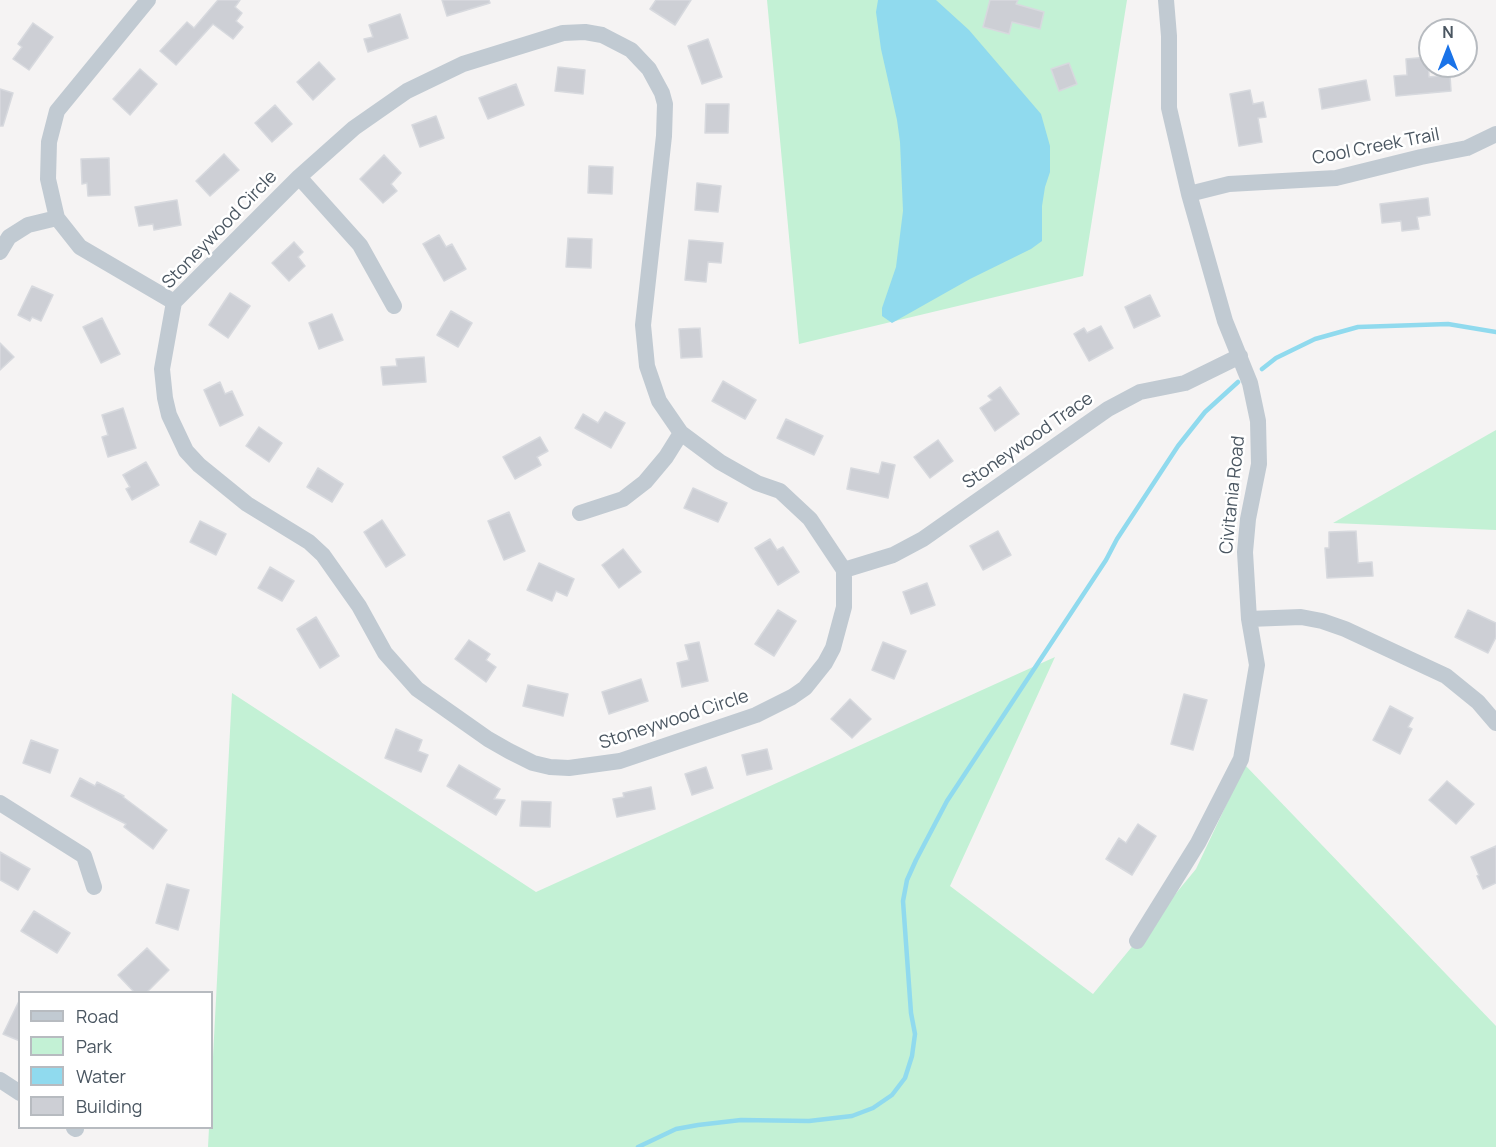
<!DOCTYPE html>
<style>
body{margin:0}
#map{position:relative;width:1496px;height:1147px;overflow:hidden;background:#f5f3f3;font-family:Manrope,sans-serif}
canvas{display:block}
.legend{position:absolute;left:18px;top:991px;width:195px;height:138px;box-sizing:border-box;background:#fff;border:2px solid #b7bbc0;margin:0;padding:8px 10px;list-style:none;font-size:18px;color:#4a5661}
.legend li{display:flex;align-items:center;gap:12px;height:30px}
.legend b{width:30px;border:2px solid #b7bbc0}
.north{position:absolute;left:1418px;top:18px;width:60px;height:60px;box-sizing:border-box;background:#fff;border:2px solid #b7bbc0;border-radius:50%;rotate:0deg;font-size:16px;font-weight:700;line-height:24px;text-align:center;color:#4a5661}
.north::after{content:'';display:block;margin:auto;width:21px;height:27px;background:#1a73e8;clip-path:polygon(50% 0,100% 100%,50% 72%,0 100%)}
</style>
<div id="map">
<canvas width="1496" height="1147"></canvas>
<ul class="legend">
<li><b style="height:8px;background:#c1cad2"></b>Road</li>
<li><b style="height:16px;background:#c3f1d5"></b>Park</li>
<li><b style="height:16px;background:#90daee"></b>Water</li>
<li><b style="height:16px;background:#cdcfd5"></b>Building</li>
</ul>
<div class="north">N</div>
</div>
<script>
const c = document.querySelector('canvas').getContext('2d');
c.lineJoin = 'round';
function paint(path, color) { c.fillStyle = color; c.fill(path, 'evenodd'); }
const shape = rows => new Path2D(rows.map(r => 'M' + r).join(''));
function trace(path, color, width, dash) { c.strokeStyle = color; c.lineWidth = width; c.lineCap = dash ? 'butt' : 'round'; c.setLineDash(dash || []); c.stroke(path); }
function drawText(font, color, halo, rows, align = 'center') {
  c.font = font + ' Manrope,sans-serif'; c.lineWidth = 5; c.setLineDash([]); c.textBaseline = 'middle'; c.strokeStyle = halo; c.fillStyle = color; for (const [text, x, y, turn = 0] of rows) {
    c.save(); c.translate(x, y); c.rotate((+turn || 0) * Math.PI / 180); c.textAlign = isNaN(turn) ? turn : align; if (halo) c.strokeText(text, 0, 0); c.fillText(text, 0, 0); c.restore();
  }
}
paint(shape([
 [767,0,1127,0,1083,276,799,344],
 [1496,430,1496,530,1333,523],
 [1055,657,950,886,1093,994,1196,869,1245,765,1496,1026,1496,1147,208,1147,209,1128,212,1128,212,1076,232,693,536,892]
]), '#c3f1d5');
paint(shape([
 [878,0,936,0,969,30,1041,114,1050,146,1050,172,1045,187,1042,206,1042,241,1031,249,970,279,892,323,882,316,882,308,896,267,903,211,900,142,897,120,881,49,876,12]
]), '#90daee');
trace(shape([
 [1262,369,1276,358,1315,339,1358,327,1448,324,1496,332],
 [638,1147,676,1129,698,1125,741,1120,809,1121,852,1116,873,1108,892,1095,905,1078,912,1056,915,1034,911,1013,903,901,907,880,916,860,947,801,1106,560,1117,539,1178,446,1205,412,1238,382]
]), '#90daee', 4.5);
const building = shape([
 [218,0,240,0,235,7,242,13,236,21,243,27,233,39,213,24,176,65,160,51,187,22,194,28,218,0],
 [442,0,489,0,490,3,447,16,442,0],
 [656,0,691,0,675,25,650,9,656,0],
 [990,0,1018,0,1016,4,1044,12,1040,29,1012,22,1009,34,983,27,990,0],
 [400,14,408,38,368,52,364,39,373,37,369,25,400,14],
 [33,23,53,37,29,70,13,59,22,47,18,44,33,23],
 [708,39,722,77,702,84,688,46,708,39],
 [1428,57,1429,77,1450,75,1451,91,1396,96,1394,76,1407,75,1406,59,1428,57],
 [319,62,335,79,313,100,297,82,319,62],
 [1069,63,1077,84,1059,91,1051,69,1069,63],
 [558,67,585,70,583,94,555,91,558,67],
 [140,69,157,84,130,115,113,99,140,69],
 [1366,80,1370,100,1322,109,1319,89,1366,80],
 [516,84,524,105,488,119,479,98,516,84],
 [0,89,13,93,3,126,0,126,0,89],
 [1250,90,1253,104,1263,102,1266,117,1258,118,1262,142,1239,146,1230,94,1250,90],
 [706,104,729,104,728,133,705,133,706,104],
 [275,105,292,124,272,142,255,123,275,105],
 [436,116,444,138,420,147,412,125,436,116],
 [224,154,239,170,210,196,196,181,224,154],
 [384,155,401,173,391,184,397,191,383,203,360,179,384,155],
 [109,158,110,195,88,196,87,183,82,184,81,159,109,158],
 [589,166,613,167,612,194,588,193,589,166],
 [697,183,721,186,718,212,695,210,697,183],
 [1428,198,1430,215,1417,217,1419,229,1402,231,1401,221,1382,223,1380,204,1428,198],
 [177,200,181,225,154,230,153,224,139,226,135,207,177,200],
 [439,235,446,247,452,244,466,269,444,281,423,244,439,235],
 [568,238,592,239,591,268,566,267,568,238],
 [689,240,723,243,721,263,708,262,706,282,685,280,689,240],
 [294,242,303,252,298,257,305,266,289,281,272,263,294,242],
 [32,286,53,295,41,321,32,317,30,321,18,315,32,286],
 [230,293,250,306,228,338,209,325,230,293],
 [1150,295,1160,316,1134,328,1125,307,1150,295],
 [451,311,472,323,458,347,437,335,451,311],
 [332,314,343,340,319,349,309,323,332,314],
 [102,318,120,354,101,363,83,327,102,318],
 [1101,326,1113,348,1089,361,1074,334,1084,328,1087,333,1101,326],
 [700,328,702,357,681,358,679,329,700,328],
 [0,343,14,357,0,370,0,343],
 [424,357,426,382,383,385,381,367,397,366,396,359,424,357],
 [723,381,756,400,745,419,712,401,723,381],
 [220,382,225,394,232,391,243,415,220,426,204,390,220,382],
 [1000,387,1019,414,995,431,980,408,992,400,988,396,1000,387],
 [123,408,136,448,108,457,102,437,108,435,102,415,123,408],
 [605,412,625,423,611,448,575,428,583,414,598,423,605,412],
 [786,419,823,436,814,455,777,438,786,419],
 [259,427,282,443,269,462,246,446,259,427],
 [540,437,548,451,537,457,541,465,515,479,503,457,540,437],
 [938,440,953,461,930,478,914,457,938,440],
 [146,462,159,485,132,500,126,489,130,487,123,475,146,462],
 [882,462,895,465,888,498,847,489,851,468,879,474,882,462],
 [318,468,343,484,332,502,307,487,318,468],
 [693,488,727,503,718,522,684,508,693,488],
 [509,512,525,551,504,560,488,521,509,512],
 [382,520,405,555,386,567,364,532,382,520],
 [200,521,226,534,216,555,190,542,200,521],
 [998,531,1011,555,983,570,970,546,998,531],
 [1356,531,1358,563,1372,562,1373,576,1327,578,1325,548,1329,548,1329,532,1356,531],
 [770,539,777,550,783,547,799,572,778,585,755,548,770,539],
 [623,549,641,572,619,588,602,565,623,549],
 [539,563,574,579,567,596,556,591,552,601,527,590,539,563],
 [270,567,294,581,282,601,258,588,270,567],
 [927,583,935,605,911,614,903,592,927,583],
 [778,610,796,621,774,656,755,644,778,610],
 [1468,610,1496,623,1496,637,1488,653,1455,637,1468,610],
 [316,617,339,656,320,668,297,629,316,617],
 [469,640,490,654,486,660,496,667,486,682,455,659,469,640],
 [699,642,708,681,682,687,677,663,689,660,685,645,699,642],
 [883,642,906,651,894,679,872,670,883,642],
 [641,679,648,701,609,714,602,692,641,679],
 [528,685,568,694,563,716,523,706,528,685],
 [1184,694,1207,700,1193,750,1171,744,1184,694],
 [850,699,871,719,852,738,831,719,850,699],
 [1390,706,1413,718,1408,727,1412,729,1400,754,1373,740,1390,706],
 [396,729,422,740,418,751,428,755,421,772,385,758,396,729],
 [31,740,58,750,50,773,23,763,31,740],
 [767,749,772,769,747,775,742,755,767,749],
 [459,765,500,789,494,799,505,800,496,815,447,786,459,765],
 [706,767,713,788,692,795,685,774,706,767],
 [80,778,95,786,97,782,124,796,123,797,167,830,153,849,124,827,126,824,71,796,80,778],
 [1447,781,1474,804,1456,824,1429,800,1447,781],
 [651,787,655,809,617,817,613,799,624,797,623,793,651,787],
 [522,801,551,802,550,827,520,826,522,801],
 [1138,824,1156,836,1132,875,1106,859,1119,838,1126,843,1138,824],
 [1496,846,1496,883,1483,889,1477,876,1479,875,1471,857,1496,846],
 [0,852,30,869,18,890,0,880,0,852],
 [167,884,189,890,178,930,156,923,167,884],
 [34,911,70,933,57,953,21,931,34,911],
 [147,948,169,970,146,993,135,993,118,975,147,948],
 [20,999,20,1041,3,1034,20,999]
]);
paint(building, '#cdcfd5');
trace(building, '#d7d9de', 1.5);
trace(shape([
 [148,0,57,111,49,142,48,179,57,218,80,247,174,302],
 [585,32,602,35,631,50,649,69,662,93,665,104,664,136,643,325,647,366,659,401,681,433,720,462,757,483,780,491,810,519,844,570,844,607,833,648,825,663,805,688,792,697,756,715,620,761,569,768,550,767,533,763,509,751,488,739,417,689,385,653,359,606,323,555,309,542,247,504,199,465,186,451,169,415,165,398,162,369,174,302,299,177,354,128,407,91,463,64,563,33,585,32],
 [299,177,360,245,394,306],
 [1189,194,1229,184,1336,178,1421,157,1467,148,1496,134],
 [0,252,9,237,28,225,57,218],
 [580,513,623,499,645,482,666,457,681,433],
 [844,570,893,555,923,539,1108,409,1140,392,1185,383,1240,356],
 [1249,619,1301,617,1322,621,1345,629,1446,676,1478,702,1496,723],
 [0,803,84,856,94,887],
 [1137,941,1198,843,1241,759,1257,665,1249,619,1245,552,1248,519,1259,464,1258,421,1250,383,1225,321,1189,194,1169,108,1169,36,1166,0],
 [0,1080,20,1093],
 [74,1128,76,1129]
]), '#c1cad2', 16);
drawText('18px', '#4a5661', '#fff', [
 ["Cool Creek Trail",1376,147,-11],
 ["Stoneywood Circle",220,230,-46],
 ["Stoneywood Trace",1028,441,-35],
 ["Civitania Road",1233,495,-84],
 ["Stoneywood Circle",674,720,-18]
]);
</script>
